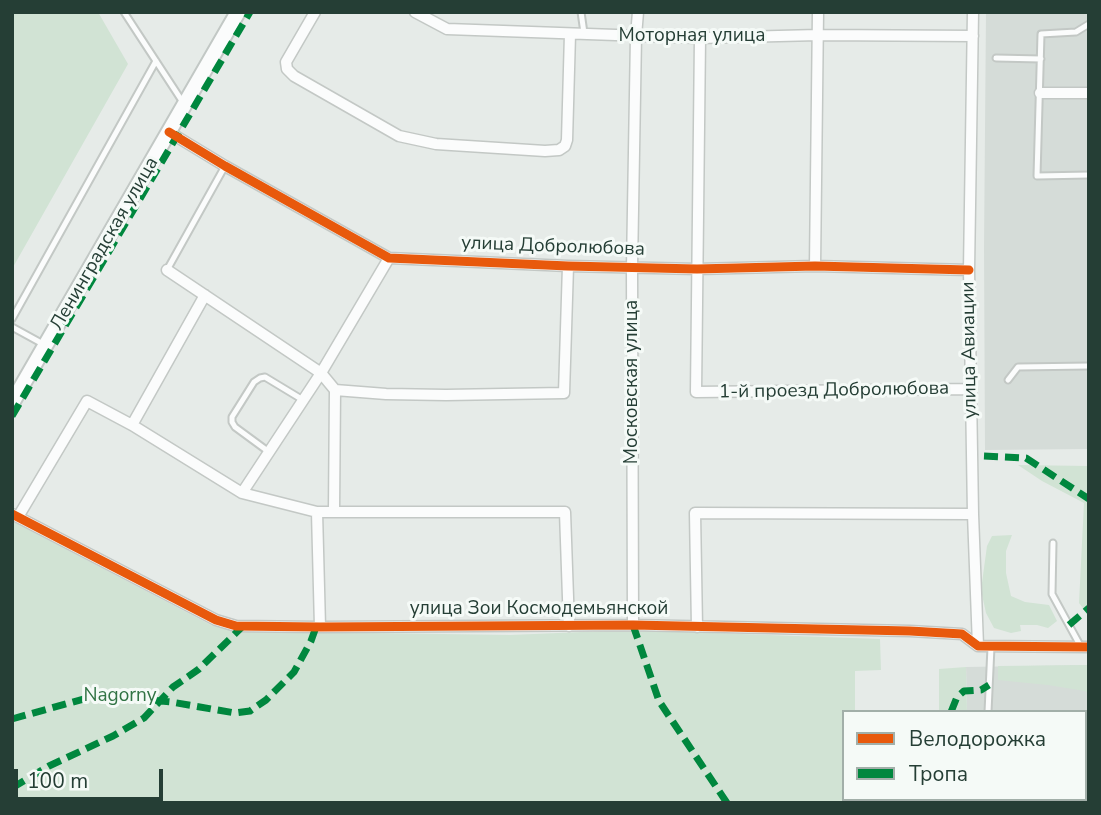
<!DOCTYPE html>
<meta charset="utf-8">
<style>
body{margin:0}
#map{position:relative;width:1101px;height:815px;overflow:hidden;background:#e6ebe8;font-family:"Nunito Sans",sans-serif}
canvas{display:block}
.frame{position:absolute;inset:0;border:14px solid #253e35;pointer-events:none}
.legend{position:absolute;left:842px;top:710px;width:245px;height:91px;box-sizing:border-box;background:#f5faf7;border:2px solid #a2afa9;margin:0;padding:9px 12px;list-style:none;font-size:21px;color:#253e35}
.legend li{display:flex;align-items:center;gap:14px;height:35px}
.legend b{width:35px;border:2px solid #a2afa9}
.scale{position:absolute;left:14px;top:769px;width:149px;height:32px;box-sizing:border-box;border:4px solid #253e35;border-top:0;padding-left:9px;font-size:21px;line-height:24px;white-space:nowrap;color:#253e35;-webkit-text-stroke:5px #f5faf7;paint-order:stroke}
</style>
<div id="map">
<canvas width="1101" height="815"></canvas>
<div class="frame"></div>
<ul class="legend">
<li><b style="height:9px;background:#e8590c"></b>Велодорожка</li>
<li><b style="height:9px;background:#00873e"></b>Тропа</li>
</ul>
<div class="scale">100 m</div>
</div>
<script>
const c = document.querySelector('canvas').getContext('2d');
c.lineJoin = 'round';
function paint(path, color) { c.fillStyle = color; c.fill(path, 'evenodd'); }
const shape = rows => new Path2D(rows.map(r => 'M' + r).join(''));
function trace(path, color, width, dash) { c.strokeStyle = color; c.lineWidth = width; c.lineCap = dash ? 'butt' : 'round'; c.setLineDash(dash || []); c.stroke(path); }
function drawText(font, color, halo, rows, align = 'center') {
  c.font = font + ' "Nunito Sans",sans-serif'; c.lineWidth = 6; c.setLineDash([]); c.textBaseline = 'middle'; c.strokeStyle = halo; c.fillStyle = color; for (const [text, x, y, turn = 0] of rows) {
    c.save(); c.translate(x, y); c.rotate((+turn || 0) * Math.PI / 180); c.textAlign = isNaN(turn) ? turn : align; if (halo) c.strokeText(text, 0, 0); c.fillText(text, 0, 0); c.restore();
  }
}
paint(shape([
 [986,12,1089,12,1089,449,985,450,984,248],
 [1089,665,1089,803,968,803,968,799,1085,799,1085,712,967,712,966,667]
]), '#d5dcd8');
paint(shape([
 [12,12,98,12,128,64,12,269],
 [1018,465,1089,466,1089,616,1079,603,1084,503,1042,481],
 [12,521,211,625,224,629,240,631,510,635,630,630,880,639,881,670,855,671,855,712,844,712,844,799,968,799,968,803,12,803],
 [1012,535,1006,551,1006,573,1011,596,1025,602,1049,605,1057,621,1048,628,1037,625,1020,625,1021,631,1011,633,994,628,986,613,981,590,987,546,992,536],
 [1089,665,1089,694,1085,691,1048,685,998,680,998,666],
 [966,667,967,712,939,712,939,669]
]), '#d1e3d4');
const lane = shape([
 [124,12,184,104],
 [581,12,584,33],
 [1089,24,1076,32,1041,34,1037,176,1089,175],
 [996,58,1041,59],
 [167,270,225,166],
 [12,319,156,61],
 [12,327,43,344],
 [1008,380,1018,367,1089,366],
 [269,452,235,427,232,422,232,417,254,382,260,378,265,377,303,400],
 [1053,543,1052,594,1081,647],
 [988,712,991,647],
 [1085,730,1089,730],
 [1085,757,1089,757],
 [993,803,993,799]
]);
const street = shape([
 [315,12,286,62,287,69,294,76,399,136,436,144,545,151,559,150,565,146,567,140,570,34],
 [415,12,447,29,700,38,818,35,973,36],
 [973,12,969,270,973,514,978,646],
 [700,38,696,392,972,389],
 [1040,93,1089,93],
 [169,132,225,166,389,258,568,266,697,269,815,266,969,270],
 [815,266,818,12],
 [167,270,321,373,335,390,386,394,446,395,564,393,568,266],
 [132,425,205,295],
 [242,493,321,373,389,258],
 [334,511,335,390],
 [317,512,320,627],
 [12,514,216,620,236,626,320,627,633,625,910,631,962,634,978,646,1089,647],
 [18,517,87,401,132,425,242,493,317,512,565,512,569,626],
 [633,625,632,267,636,36,638,12],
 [697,627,695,513,973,514]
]);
const secondary = shape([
 [12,403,238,12]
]);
trace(lane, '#c3c8c5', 9);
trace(street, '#c3c8c5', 13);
trace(secondary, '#c2c8c5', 18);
trace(lane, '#fbfcfc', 5);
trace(street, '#fbfcfc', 10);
trace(secondary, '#fbfcfc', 14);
trace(shape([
 [12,416,250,12],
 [984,456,1026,458,1089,499],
 [633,625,659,701,727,803],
 [1069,625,1089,608],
 [951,712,957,697,964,691,981,690,989,685],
 [12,719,98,695,171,702,235,713,250,711,266,700,294,672,311,641,316,627],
 [12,788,49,766,113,736,144,718,173,687,199,669,243,626],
 [932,803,932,799]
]), '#00873e', 7, [14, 7]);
trace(shape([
 [169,132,225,166,389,258,568,266,697,269,815,266,969,270],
 [12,514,216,620,236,626,320,627,633,625,910,631,962,634,978,646,1089,647]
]), '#e8590c', 9);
drawText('19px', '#253e35', '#f5faf7', [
 ["Моторная улица",692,36],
 ["Ленинградская улица",105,244,-60],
 ["улица Добролюбова",553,247,2],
 ["улица Авиации",970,350,-91],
 ["Московская улица",632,382,-90],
 ["1-й проезд Добролюбова",834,391,-1],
 ["улица Зои Космодемьянской",539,609]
]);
drawText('19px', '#317344', '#f5faf7', [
 ["Nagorny",120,696]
]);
</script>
